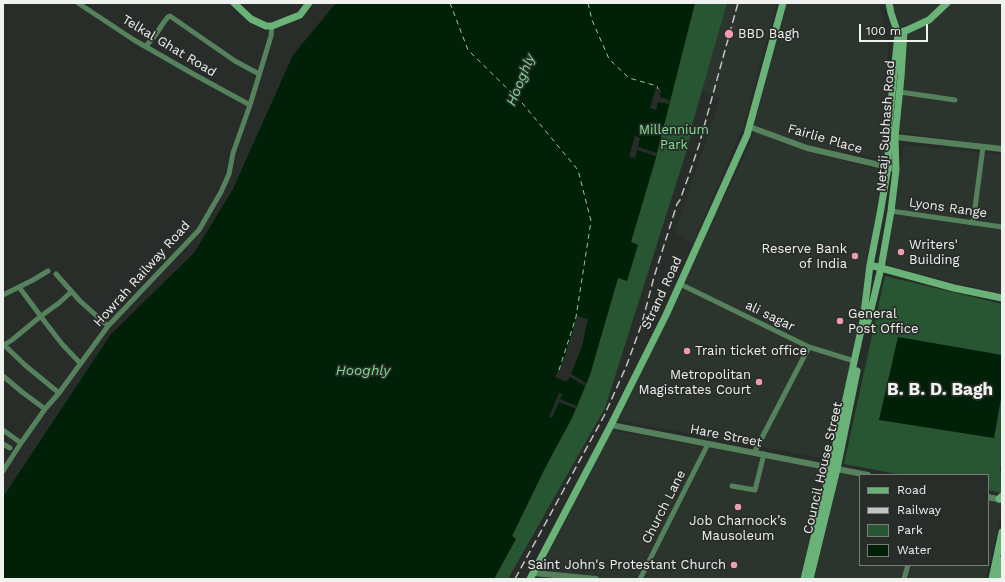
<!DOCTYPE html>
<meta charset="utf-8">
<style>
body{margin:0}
#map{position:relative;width:1005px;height:582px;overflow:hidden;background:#292d2a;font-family:"Work Sans",sans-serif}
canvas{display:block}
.frame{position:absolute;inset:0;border:4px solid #f0f2f0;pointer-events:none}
.legend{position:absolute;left:859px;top:474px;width:130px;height:92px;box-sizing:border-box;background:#292d2a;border:1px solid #797c79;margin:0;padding:5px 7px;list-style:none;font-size:12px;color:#f0f2f0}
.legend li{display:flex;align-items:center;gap:8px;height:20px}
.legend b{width:20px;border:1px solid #797c79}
.scale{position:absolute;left:859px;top:24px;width:69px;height:18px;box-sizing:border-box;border:2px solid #f0f2f0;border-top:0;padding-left:5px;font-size:12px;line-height:14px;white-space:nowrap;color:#f0f2f0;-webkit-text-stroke:3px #292d2a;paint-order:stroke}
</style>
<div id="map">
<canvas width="1005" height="582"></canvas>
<div class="frame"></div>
<ul class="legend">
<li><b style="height:5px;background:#69b378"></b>Road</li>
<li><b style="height:5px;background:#c1c4c2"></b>Railway</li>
<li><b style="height:11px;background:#285532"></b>Park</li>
<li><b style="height:11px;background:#002007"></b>Water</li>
</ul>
<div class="scale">100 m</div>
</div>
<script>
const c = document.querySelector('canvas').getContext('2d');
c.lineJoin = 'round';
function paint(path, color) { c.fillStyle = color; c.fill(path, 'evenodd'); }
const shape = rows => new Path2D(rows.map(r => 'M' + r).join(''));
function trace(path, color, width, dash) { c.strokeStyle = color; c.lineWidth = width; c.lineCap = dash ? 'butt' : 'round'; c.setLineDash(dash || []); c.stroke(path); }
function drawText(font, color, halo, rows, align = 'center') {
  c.font = font + ' "Work Sans",sans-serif'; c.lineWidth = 3.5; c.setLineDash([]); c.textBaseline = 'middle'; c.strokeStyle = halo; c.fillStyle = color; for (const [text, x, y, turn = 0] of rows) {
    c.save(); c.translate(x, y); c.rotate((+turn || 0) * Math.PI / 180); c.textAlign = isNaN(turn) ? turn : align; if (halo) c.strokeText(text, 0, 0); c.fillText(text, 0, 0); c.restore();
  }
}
paint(shape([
 [697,3,777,3,743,127,693,243,675,232,720,99,679,78],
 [782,3,879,3,888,43,885,160,810,145,750,124],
 [893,3,1002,3,1002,147,893,131,900,38],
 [756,131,806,151,887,172,886,211,867,264,855,347,831,460,619,420],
 [904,145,1002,155,1002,294,886,265,892,219],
 [611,430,831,471,800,579,535,579],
 [833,471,860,475,860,565,988,565,988,498,1002,500,1002,509,986,579,806,579]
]), '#2c352d');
paint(shape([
 [695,3,727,3,691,129,690,140,605,408,508,579,494,579,515,538,512,536,585,386,618,278],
 [885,276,1002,304,1002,459,1000,469,1002,480,1002,493,988,490,988,475,903,475,844,464]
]), '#285532');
paint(shape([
 [336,3,695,3,655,161,631,242,638,245,627,281,618,278,590,375,572,418,545,468,512,536,516,539,494,579,3,579,3,497,111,334,194,253,233,189,293,55],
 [898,337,1002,355,1002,393,994,438,879,420]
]), '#002007');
paint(shape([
 [656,88,661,89,660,97,670,100,669,104,658,102,656,110,650,108],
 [635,136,640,138,638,147,657,153,656,156,637,150,635,158,629,157],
 [577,316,588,319,582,346,571,374,586,383,585,386,570,377,566,382,555,377,564,359],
 [559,393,562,394,560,399,577,406,576,409,559,402,552,418,549,417]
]), '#292d2a');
trace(shape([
 [450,3,468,50,523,104,578,170,591,221,576,317,559,370],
 [588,3,592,20,609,59,629,78,657,86,658,89]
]), '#7eda91', 1, [5, 4]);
trace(shape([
 [78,3,134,40,195,75,250,105],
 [146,46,154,37,164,22,168,17,170,16,235,61,259,74],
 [900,92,955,100],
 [891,211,1002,227],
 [973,223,983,147],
 [56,274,80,301,108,326],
 [680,284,809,347,854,361],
 [19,287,33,280,48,271],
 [3,295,19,287,45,322,62,344,80,363],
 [3,344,25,365,59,393],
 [4,345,12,340,41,316,59,303,71,292],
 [3,376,22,392,45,409],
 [3,430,21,443],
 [3,444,10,448],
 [754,453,809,347],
 [3,471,21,443,45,409,59,393,108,326,199,230,221,192,229,174,233,153,250,105,271,36,272,26],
 [732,486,755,490,764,454],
 [640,579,708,444],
 [904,579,908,565]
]), '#55825d', 5);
trace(shape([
 [750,127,807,148,888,167,896,170],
 [890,137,895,137,1002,149],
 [611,425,868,475],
 [988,497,1002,500],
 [534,573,596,579]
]), '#55825d', 6);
trace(shape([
 [234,3,251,19,266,26,272,26,300,15,309,3],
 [901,33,929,20,947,3],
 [870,265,954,288,1002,298],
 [866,330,881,268,891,211,896,170,895,137,901,77,904,31],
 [999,499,1002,496],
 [530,579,611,425,666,315,747,135,783,3],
 [804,579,831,467,863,321,870,265,880,214,888,167,889,123,898,34,891,13,889,3],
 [810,579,837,469,857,371],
 [992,579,1002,532],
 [998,579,1002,560]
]), '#69b378', 7);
trace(shape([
 [515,579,604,416,626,367,642,323,654,277,677,204,680,200,689,175,699,145,738,3]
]), '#c1c4c2', 1.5, [8, 4]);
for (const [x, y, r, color] of [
 [729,34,5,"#f09ab5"],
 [901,252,4,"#f09ab5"],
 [855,256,4,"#f09ab5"],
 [840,321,4,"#f09ab5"],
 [687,351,4,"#f09ab5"],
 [759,382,4,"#f09ab5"],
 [738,507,4,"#f09ab5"],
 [734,565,4,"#f09ab5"]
]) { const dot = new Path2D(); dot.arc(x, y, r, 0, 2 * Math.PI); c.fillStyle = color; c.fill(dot); trace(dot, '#292d2a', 1.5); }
drawText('13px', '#f0f2f0', '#292d2a', [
 ["BBD Bagh",738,34],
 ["Writers'",909,245],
 ["Building",909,260],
 ["Reserve Bank",847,249,"right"],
 ["of India",847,264,"right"],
 ["General",848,314],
 ["Post Office",848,329],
 ["Train ticket office",695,351],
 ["Metropolitan",751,375,"right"],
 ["Magistrates Court",751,390,"right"],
 ["Job Charnock’s",738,521,"center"],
 ["Mausoleum",738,536,"center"],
 ["Saint John's Protestant Church",726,565,"right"]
], 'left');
drawText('13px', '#f0f2f0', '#292d2a', [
 ["Telkal Ghat Road",169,46,31],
 ["Netaji Subhash Road",886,126,-86],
 ["Fairlie Place",825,139,16],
 ["Lyons Range",948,208,8],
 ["Howrah Railway Road",142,274,-48],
 ["Strand Road",662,293,-65],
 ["ali sagar",770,316,26],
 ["Hare Street",726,436,11],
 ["Council House Street",823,468,-77],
 ["Church Lane",664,507,-63]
]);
drawText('13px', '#83e096', '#292d2a', [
 ["Millennium",674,130],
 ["Park",674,145]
]);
drawText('italic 14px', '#7eda91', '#292d2a', [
 ["Hooghly",521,80,-68],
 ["Hooghly",363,371]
]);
drawText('bold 17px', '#f0f2f0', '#292d2a', [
 ["B. B. D. Bagh",940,390]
]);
</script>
